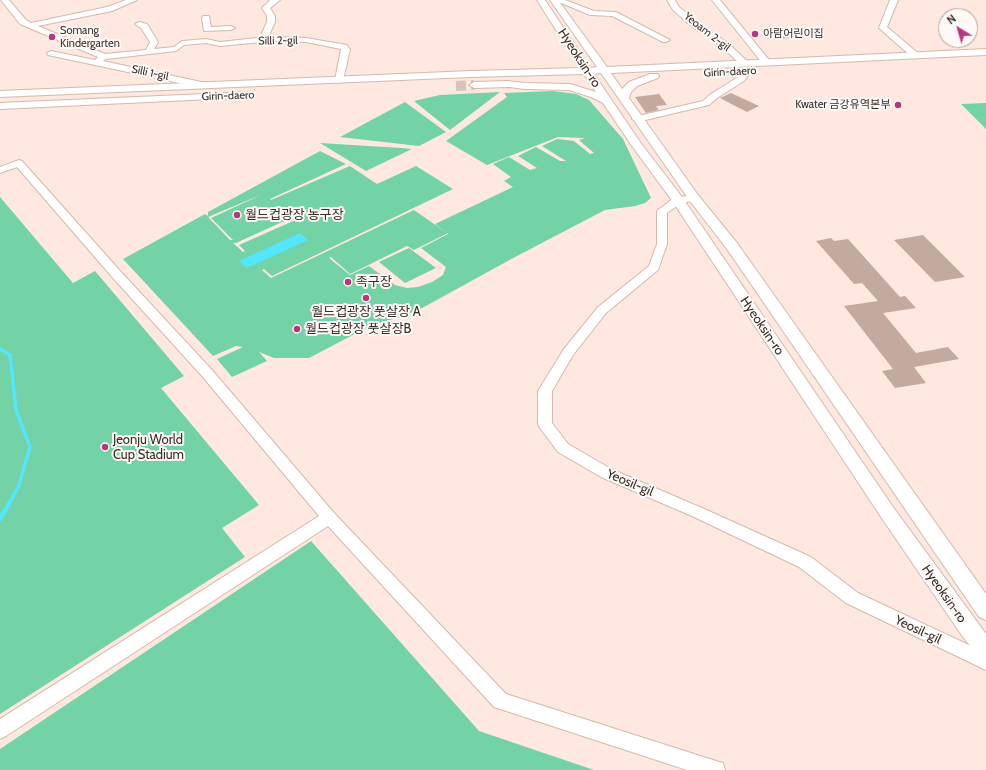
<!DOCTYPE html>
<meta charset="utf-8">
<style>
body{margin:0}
#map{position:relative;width:986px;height:770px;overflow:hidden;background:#fee8df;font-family:Cabin,sans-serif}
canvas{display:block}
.north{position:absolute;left:938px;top:8px;width:40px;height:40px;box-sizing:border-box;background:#fff9f7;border:1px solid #afa7a5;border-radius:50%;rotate:323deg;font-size:11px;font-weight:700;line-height:16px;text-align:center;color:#372d29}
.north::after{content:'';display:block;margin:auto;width:14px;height:18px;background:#b9367d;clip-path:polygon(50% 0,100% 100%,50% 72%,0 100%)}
</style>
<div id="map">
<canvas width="986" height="770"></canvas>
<div class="north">N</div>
</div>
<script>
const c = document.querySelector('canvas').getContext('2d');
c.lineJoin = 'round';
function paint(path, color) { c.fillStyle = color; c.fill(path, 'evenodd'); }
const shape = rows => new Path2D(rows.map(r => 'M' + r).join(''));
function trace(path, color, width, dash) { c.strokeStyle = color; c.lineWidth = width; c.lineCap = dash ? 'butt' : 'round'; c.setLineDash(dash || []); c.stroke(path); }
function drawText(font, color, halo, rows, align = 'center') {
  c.font = font + ' Cabin,"Noto Sans KR",sans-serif'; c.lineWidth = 4; c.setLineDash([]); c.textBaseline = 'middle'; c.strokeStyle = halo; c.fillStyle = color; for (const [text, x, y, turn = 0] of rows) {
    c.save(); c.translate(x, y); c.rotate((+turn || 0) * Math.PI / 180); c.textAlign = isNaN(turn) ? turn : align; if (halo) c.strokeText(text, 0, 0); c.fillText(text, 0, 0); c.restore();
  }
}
paint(shape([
 [787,30,793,38,768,39,764,31],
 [553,91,576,94,589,100,623,139,651,198,645,203,635,206,605,210,515,257,424,307,401,317,372,325,309,358,274,358,259,352,267,361,232,377,217,359,243,347,236,346,213,356,123,259,205,214,208,216,208,212,320,151,346,164,270,199,271,200,350,166,377,184,416,166,453,189,272,276,264,269,262,270,271,278,414,210,447,233,435,224,513,187,504,181,511,177,493,164,509,157,530,170,537,168,518,156,536,147,560,161,566,161,542,146,557,139,574,141,590,154,594,153,579,140,585,138,558,137,487,165,446,141,507,97,504,93],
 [263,194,211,218,233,240,230,240,208,217],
 [309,214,239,245,245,251,243,252,233,243,236,243,291,218,294,220],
 [448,233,448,234,421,248,446,267,443,275,432,282,418,287,407,288,395,285,369,266,350,275,329,258,331,257,350,274,407,246,414,250],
 [500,92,450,130,414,101,440,95],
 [405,102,446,132,419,146,340,137],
 [986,103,986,129,961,104],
 [320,143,401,148,412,149,366,171],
 [0,197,73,283,95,271,184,376,161,388,259,505,222,528,245,557,0,714],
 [409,248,436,268,405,283,379,262],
 [311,541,479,731,594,770,0,770,0,749]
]), '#73d2a6');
paint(shape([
 [300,233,308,240,247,268,239,261]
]), '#54e5ff');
trace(shape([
 [0,349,10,355,16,410,30,447,18,488,8,505]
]), '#54e5ff', 3.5);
trace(shape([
 [0,519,9,504]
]), '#54e5ff', 4.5);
paint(shape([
 [731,93,759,106,747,112,720,98],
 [659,94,667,105,656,106,659,110,646,113,635,97],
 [923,235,965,277,935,282,894,240],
 [831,238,834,241,848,239,900,297,905,296,916,308,883,313,916,353,948,347,959,359,914,367,926,383,895,388,882,371,893,369,844,306,878,301,862,283,854,284,816,241]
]), '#c3a99e');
trace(shape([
 [456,86,474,85]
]), '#d6c3bb', 10, [10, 5]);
const minor = shape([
 [1,0,9,0,26,20,31,23,107,7,126,0,137,0,112,11,38,26,105,54,146,50,150,42,141,28,135,24,139,22,147,24,158,42,154,49,174,47,182,41,206,39,220,42,266,37,262,33,267,22,267,16,262,8,270,0,280,0,270,8,275,16,275,22,270,33,274,37,306,38,347,45,350,50,343,80,339,83,335,80,341,49,306,42,272,41,220,46,206,43,184,45,176,51,106,59,103,61,206,83,207,85,206,87,203,88,48,55,47,53,51,51,95,60,98,57,20,24,1,0],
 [554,0,565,0,594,11,616,12,670,40,666,42,663,42,612,16,590,15,554,0],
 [667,0,675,0,679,7,701,25,728,43,747,61,747,65,741,65,722,47,695,29,673,10,667,0],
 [712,0,720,0,769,60,769,64,763,64,712,0],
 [890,0,898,0,887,27,919,54,919,58,913,58,879,28,890,0],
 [203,16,209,16,211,27,231,26,235,28,231,30,204,31,202,18,203,16],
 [744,69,750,69,751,71,744,81,717,98,709,105,637,122,632,119,634,117,703,101,711,94,738,77,744,69],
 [19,160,22,161,121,272,212,370,334,513,506,694,716,761,723,763,725,770,687,770,494,707,328,526,6,736,0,739,0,719,319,516,202,376,113,278,17,167,0,173,0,167,19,160],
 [694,195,698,196,699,198,698,200,681,203,667,213,667,244,658,270,606,313,573,355,552,391,552,423,568,444,611,469,702,508,811,557,858,593,986,653,986,670,846,603,799,567,692,516,601,477,558,452,540,428,538,424,538,391,564,349,598,307,649,266,657,244,657,212,658,210,674,198,694,195]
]);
const tertiary = shape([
 [537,0,545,0,590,68,597,67,550,0,558,0,607,67,986,49,986,55,611,73,622,89,629,82,650,74,658,74,659,76,658,78,637,86,631,92,629,98,698,195,737,243,986,594,986,620,979,617,727,249,690,201,601,73,594,74,640,142,682,197,893,507,986,634,986,660,979,657,963,637,881,517,673,202,632,146,603,103,591,97,569,90,524,89,510,87,474,88,469,85,474,82,508,81,524,83,570,84,596,92,584,74,471,77,0,97,0,91,471,71,580,68,537,0],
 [250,92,255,95,254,97,0,109,0,103,250,92]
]);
trace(minor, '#d4b9ae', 2);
trace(tertiary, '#d4b9ae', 2);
paint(minor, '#fff');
paint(tertiary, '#fff');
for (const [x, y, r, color] of [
 [755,34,4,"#b9367d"],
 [52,37,4,"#b9367d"],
 [898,105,4,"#b9367d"],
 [237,215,4,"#b9367d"],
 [348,282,4,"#b9367d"],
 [366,298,4,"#b9367d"],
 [297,329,4,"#b9367d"],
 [105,447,4,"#b9367d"]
]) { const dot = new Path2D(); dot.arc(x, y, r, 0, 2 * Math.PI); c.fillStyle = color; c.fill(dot); trace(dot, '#fff9f7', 1.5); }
drawText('11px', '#372d29', '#fff9f7', [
 ["Somang",60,31],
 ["Kindergarten",60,44],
 ["아람어린이집",763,34],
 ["Kwater 금강유역본부",890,105,"right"]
], 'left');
drawText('11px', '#372d29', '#fff9f7', [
 ["Yeoam 2-gil",707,32,38],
 ["Silli 2-gil",278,41,-1],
 ["Girin-daero",730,72,-3],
 ["Silli 1-gil",150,73,12],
 ["Girin-daero",228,96,-2]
]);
drawText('13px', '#372d29', '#fff9f7', [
 ["Hyeoksin-ro",579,58,57],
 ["Hyeoksin-ro",762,326,56],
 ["Yeosil-gil",630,483,23],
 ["Hyeoksin-ro",944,594,55],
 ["Yeosil-gil",918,630,25]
]);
drawText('13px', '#372d29', '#fff9f7', [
 ["월드컵광장 농구장",245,215],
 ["족구장",356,282],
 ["월드컵광장 풋살장 A",366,312,"center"],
 ["월드컵광장 풋살장B",305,329],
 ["Jeonju World",113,440],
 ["Cup Stadium",113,455]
], 'left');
</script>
